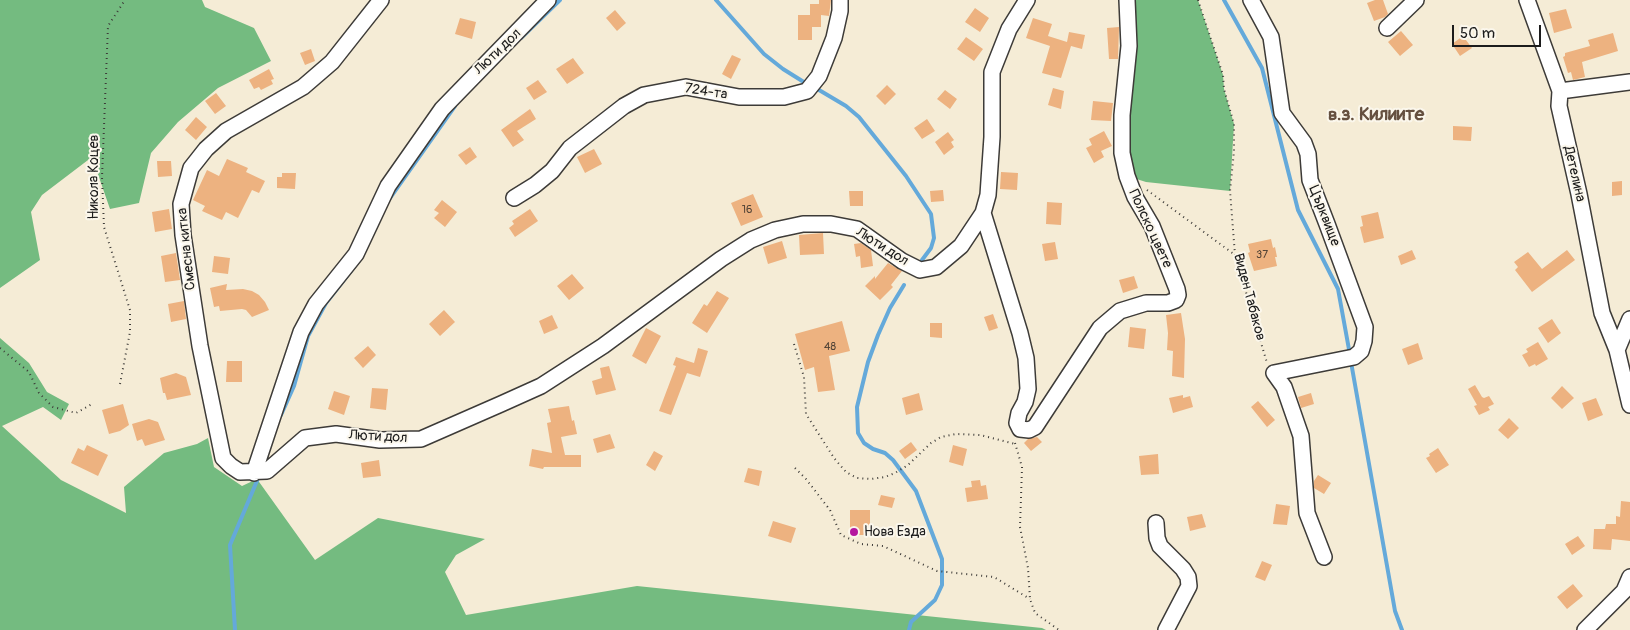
<!DOCTYPE html>
<meta charset="utf-8">
<style>
body{margin:0}
#map{position:relative;width:1630px;height:630px;overflow:hidden;background:#f5ecd6;font-family:Pangolin,sans-serif}
canvas{display:block}
.scale{position:absolute;left:1452px;top:25px;width:89px;height:22px;box-sizing:border-box;border:2px solid #1c1c1c;border-top:0;padding-left:6px;font-size:15px;line-height:18px;white-space:nowrap;color:#1c1c1c;-webkit-text-stroke:4px #fbf7ec;paint-order:stroke}
</style>
<div id="map">
<canvas width="1630" height="630"></canvas>
<div class="scale">50 m</div>
</div>
<script>
const c = document.querySelector('canvas').getContext('2d');
c.lineJoin = 'round';
function paint(path, color) { c.fillStyle = color; c.fill(path, 'evenodd'); }
const shape = rows => new Path2D(rows.map(r => 'M' + r).join(''));
function trace(path, color, width, dash) { c.strokeStyle = color; c.lineWidth = width; c.lineCap = dash ? 'butt' : 'round'; c.setLineDash(dash || []); c.stroke(path); }
function drawText(font, color, halo, rows, align = 'center') {
  c.font = font + ' Pangolin,sans-serif'; c.lineWidth = 4; c.setLineDash([]); c.textBaseline = 'middle'; c.strokeStyle = halo; c.fillStyle = color; for (const [text, x, y, turn = 0] of rows) {
    c.save(); c.translate(x, y); c.rotate((+turn || 0) * Math.PI / 180); c.textAlign = isNaN(turn) ? turn : align; if (halo) c.strokeText(text, 0, 0); c.fillText(text, 0, 0); c.restore();
  }
}
paint(shape([
 [0,0,202,0,205,7,254,28,271,61,218,88,178,122,151,153,139,203,110,209,92,157,42,195,31,212,40,260,0,288],
 [1127,0,1198,0,1223,75,1224,89,1234,124,1230,191,1146,182,1127,176],
 [0,338,29,363,47,392,69,404,61,420,43,407,2,426,61,480,126,513,124,487,164,453,197,444,208,438,214,467,242,486,257,479,315,560,378,518,485,539,456,555,445,572,466,615,637,586,1042,628,1046,630,0,630]
]), '#74bb80');
trace(shape([
 [716,0,764,54,783,69,807,84],
 [1224,0,1262,68,1298,210,1338,289,1350,355],
 [521,38,560,0],
 [814,87,846,106,859,117,906,176,931,214,934,238,931,248,922,260],
 [390,198,455,106],
 [904,285,890,308,878,335,868,362,857,407,858,433,864,443,873,449,885,453,893,460,916,491,942,559,942,585,935,600,911,622,909,630],
 [1351,362,1395,611,1402,630],
 [281,415,294,386,308,336,326,303,361,258],
 [235,630,230,545,259,476]
]), '#64a9da', 4);
paint(shape([
 [819,0,831,0,829,16,821,15,821,27,812,27,812,40,798,40,798,15,810,15,810,4,819,4],
 [1375,0,1383,0,1388,14,1385,17,1374,21,1367,3],
 [975,8,989,18,980,32,965,22],
 [1566,9,1572,28,1554,33,1549,13],
 [615,10,626,23,617,31,606,18],
 [460,18,476,22,472,39,455,34],
 [1033,18,1052,24,1048,36,1067,42,1069,32,1085,35,1082,49,1071,46,1061,78,1042,73,1050,46,1026,38],
 [1119,27,1118,59,1109,59,1107,28],
 [1401,31,1413,45,1400,56,1388,42],
 [1613,33,1618,51,1582,62,1585,77,1573,80,1571,72,1568,73,1563,57,1565,56,1565,53,1590,46,1588,40],
 [1463,36,1472,48,1460,56,1452,44],
 [966,37,983,49,974,61,957,49],
 [311,49,315,61,305,65,300,53],
 [732,55,741,59,731,79,722,74],
 [573,58,584,73,567,84,556,69],
 [269,69,274,79,271,80,273,84,261,90,259,87,254,89,249,80],
 [538,80,547,92,534,100,526,88],
 [887,85,896,94,885,105,876,96],
 [1053,88,1064,91,1061,109,1048,105],
 [945,90,957,99,950,109,937,99],
 [216,93,226,106,215,114,205,101],
 [1093,101,1113,103,1111,121,1091,120],
 [530,109,536,119,517,131,524,140,513,147,501,130],
 [196,117,207,127,196,140,185,130],
 [927,119,935,131,922,139,914,128],
 [1453,126,1472,127,1471,141,1453,140],
 [1104,131,1112,146,1101,151,1104,157,1094,163,1086,148,1092,145,1089,139],
 [948,132,954,140,951,142,954,147,944,155,935,142],
 [470,147,477,157,466,165,458,155],
 [594,149,602,164,585,173,577,157],
 [227,159,248,168,246,172,265,181,259,193,252,190,238,218,226,212,222,220,202,211,205,206,193,200,207,170,219,176],
 [157,161,171,161,172,176,158,177],
 [1001,172,1018,173,1017,190,1000,189],
 [282,173,296,173,295,189,277,188,277,177,282,177],
 [1622,181,1622,195,1612,196,1612,182],
 [943,190,944,201,931,202,930,191],
 [849,191,863,191,863,206,850,206],
 [753,194,763,217,741,226,731,203],
 [442,200,457,212,445,227,434,218,439,213,434,210],
 [1047,202,1062,203,1061,225,1046,224],
 [169,209,172,229,155,232,152,212],
 [530,209,538,221,515,237,509,228,514,224,512,221],
 [1378,212,1384,238,1364,243,1360,227,1363,226,1361,216],
 [823,233,824,254,800,255,799,235],
 [1271,239,1273,248,1275,247,1277,257,1275,257,1277,266,1254,271,1248,253,1250,252,1248,244],
 [782,241,787,258,768,264,763,247],
 [1055,242,1058,259,1045,261,1042,244],
 [861,243,871,250,873,266,861,268,860,256,856,257,854,244],
 [1412,250,1416,259,1401,265,1398,256],
 [1567,250,1575,260,1532,292,1515,270,1518,267,1514,262,1528,252,1542,269],
 [176,253,180,280,165,282,161,256],
 [214,256,230,258,228,274,212,272],
 [888,263,902,271,891,285,893,287,880,300,865,286,875,276,875,279],
 [572,274,584,288,569,300,557,286],
 [1134,276,1138,288,1123,293,1119,280],
 [227,284,226,290,243,289,252,291,259,295,265,302,269,310,252,317,246,310,242,309,220,311,219,306,214,307,210,288],
 [717,291,729,298,707,333,692,323,704,304,707,306],
 [184,301,186,319,171,322,168,304],
 [444,310,455,322,440,336,429,324],
 [1181,313,1185,339,1184,378,1172,376,1173,351,1167,350,1168,333,1166,315],
 [993,314,998,328,989,331,984,317],
 [552,315,558,328,544,334,539,321],
 [1552,319,1561,333,1548,343,1538,328],
 [842,321,850,351,829,356,835,390,818,392,814,367,805,370,795,334],
 [930,323,942,323,942,338,930,337],
 [1130,327,1146,329,1144,349,1128,347],
 [646,328,661,336,646,364,632,356],
 [1538,342,1548,359,1536,366,1535,364,1529,367,1522,355,1528,352,1526,349],
 [1418,343,1423,359,1408,365,1402,349],
 [368,346,376,355,363,368,354,358],
 [698,348,708,351,700,377,687,373,671,415,659,411,676,366,673,365,676,357,694,363],
 [227,361,242,361,242,382,226,382],
 [609,366,616,390,596,395,592,381,602,378,600,368],
 [176,373,186,377,191,395,167,400,165,393,163,393,160,378],
 [1475,385,1482,397,1484,398,1489,396,1494,404,1488,407,1490,410,1479,415,1474,406,1477,405,1468,389],
 [1562,386,1574,398,1562,409,1551,398],
 [372,388,388,389,386,410,370,408],
 [334,391,350,396,344,415,328,409],
 [919,393,923,410,906,415,902,398],
 [1311,393,1314,404,1301,408,1298,397],
 [1183,395,1183,398,1190,396,1193,407,1173,413,1169,398],
 [1596,398,1603,415,1588,421,1582,403],
 [1258,401,1275,420,1267,427,1251,407],
 [123,404,129,425,120,431,109,434,102,410],
 [569,406,572,421,574,420,577,434,561,437,565,455,581,455,581,467,544,467,543,469,529,466,532,449,552,453,547,423,551,422,548,409],
 [1509,418,1519,428,1508,439,1498,430],
 [149,419,158,422,165,440,145,446,142,439,137,441,132,424],
 [610,434,615,448,597,453,593,439],
 [1037,437,1042,442,1031,451,1024,443,1028,439],
 [911,442,917,450,905,459,899,451],
 [87,445,108,455,98,476,71,463,78,448,84,451],
 [953,445,967,449,963,466,949,462],
 [1438,448,1449,465,1436,473,1426,458,1430,456,1429,454],
 [654,451,663,456,655,471,646,465],
 [1158,454,1159,474,1141,475,1139,456],
 [379,460,381,476,363,478,361,463],
 [748,468,762,471,759,486,744,482],
 [1318,475,1331,483,1324,494,1314,488,1314,481],
 [980,480,981,486,986,485,988,499,967,502,965,488,972,487,971,481],
 [881,495,895,498,892,508,878,505],
 [1621,501,1630,502,1630,541,1612,539,1611,550,1593,549,1594,529,1605,529,1606,524,1616,524,1616,516,1620,517],
 [1276,504,1290,506,1287,525,1273,524],
 [850,510,870,510,870,535,850,535],
 [1202,514,1206,527,1190,531,1187,517],
 [773,521,796,528,791,543,768,536],
 [1578,536,1585,546,1572,555,1565,544],
 [1262,561,1272,565,1265,581,1255,577],
 [1573,584,1583,596,1567,609,1557,597]
]), '#edb280');
const minor = shape([
 [381,0,332,62,303,87,226,131,206,149,191,168,181,204,183,235,200,346,223,458,231,466,240,472,267,471,305,438,336,434,380,440,421,439,501,404,541,386,603,346,721,259,751,240,775,230,803,224,831,224,857,229,902,261,920,270,936,267,961,246,983,213,988,195,992,137,992,72,1009,29,1027,0],
 [1251,0,1271,37,1282,113,1304,143,1308,154,1310,180,1327,224,1365,327,1364,341,1361,351,1354,357,1274,373],
 [1527,0,1560,91,1559,106,1579,194,1602,313,1617,350],
 [1387,28,1416,0],
 [1560,91,1630,82],
 [514,198,535,185,552,171,570,148,624,106,644,95,686,87,739,97,784,97,807,91,819,76,834,38,840,11,840,0],
 [983,213,1020,333,1026,358,1028,389,1025,402,1019,413,1017,423,1020,429,1029,430,1035,427,1100,328,1120,311,1146,303,1168,303,1176,300,1178,295,1177,289,1152,226,1135,197,1127,176,1122,153,1122,115,1129,46,1127,0],
 [1630,319,1617,350,1630,405],
 [1274,373,1284,387,1301,436,1307,513,1324,557],
 [254,473,301,332,316,304,356,254,388,186,442,109,548,0],
 [1156,523,1157,538,1160,546,1183,569,1188,577,1189,586,1166,630],
 [1585,630,1624,591,1630,577]
]);
trace(minor, '#3d3b38', 18);
trace(shape([
 [1198,0,1223,75,1224,89,1234,124,1234,151,1230,191,1235,255,1267,363],
 [1147,190,1235,255],
 [794,344,804,377,806,414,834,458,846,472,857,478,871,479,885,477,895,473,908,465,931,443,941,437,956,434,980,435,1015,444],
 [0,348,29,372,39,393,53,407,76,413,92,404],
 [120,384,130,332,130,310,104,227,102,177,108,26,125,0],
 [1015,443,1022,467,1020,527,1028,568,1030,599,1035,613,1059,630],
 [795,468,806,479,830,510,841,535,861,544,883,546,896,552,937,571,994,577,1030,599]
]), '#3d3b38', 2, [1, 4]);
trace(minor, '#fff', 15);
for (const [x, y, r, color] of [
 [854,532,5,"#b5179e"]
]) { const dot = new Path2D(); dot.arc(x, y, r, 0, 2 * Math.PI); c.fillStyle = color; c.fill(dot); trace(dot, '#fbf7ec', 2); }
drawText('11px', '#504235', null, [
 ["16",747,210],
 ["37",1262,255],
 ["48",830,347]
]);
drawText('14px', '#1c1c1c', '#fbf7ec', [
 ["Люти дол",498,52,-44],
 ["724-та",706,92,9],
 ["Детелина",1574,174,77],
 ["Никола Коцев",94,177,-90],
 ["Църквище",1324,216,69],
 ["Полско цвете",1150,229,65],
 ["Люти дол",882,247,32],
 ["Смесна китка",187,249,-96],
 ["Виден Табаков",1249,297,75],
 ["Люти дол",378,437,3]
]);
drawText('14px', '#1c1c1c', '#fbf7ec', [
 ["Нова Езда",864,532]
], 'left');
drawText('bold 19px', '#65503f', '#fbf7ec', [
 ["в.з. Килиите",1376,115]
]);
</script>
